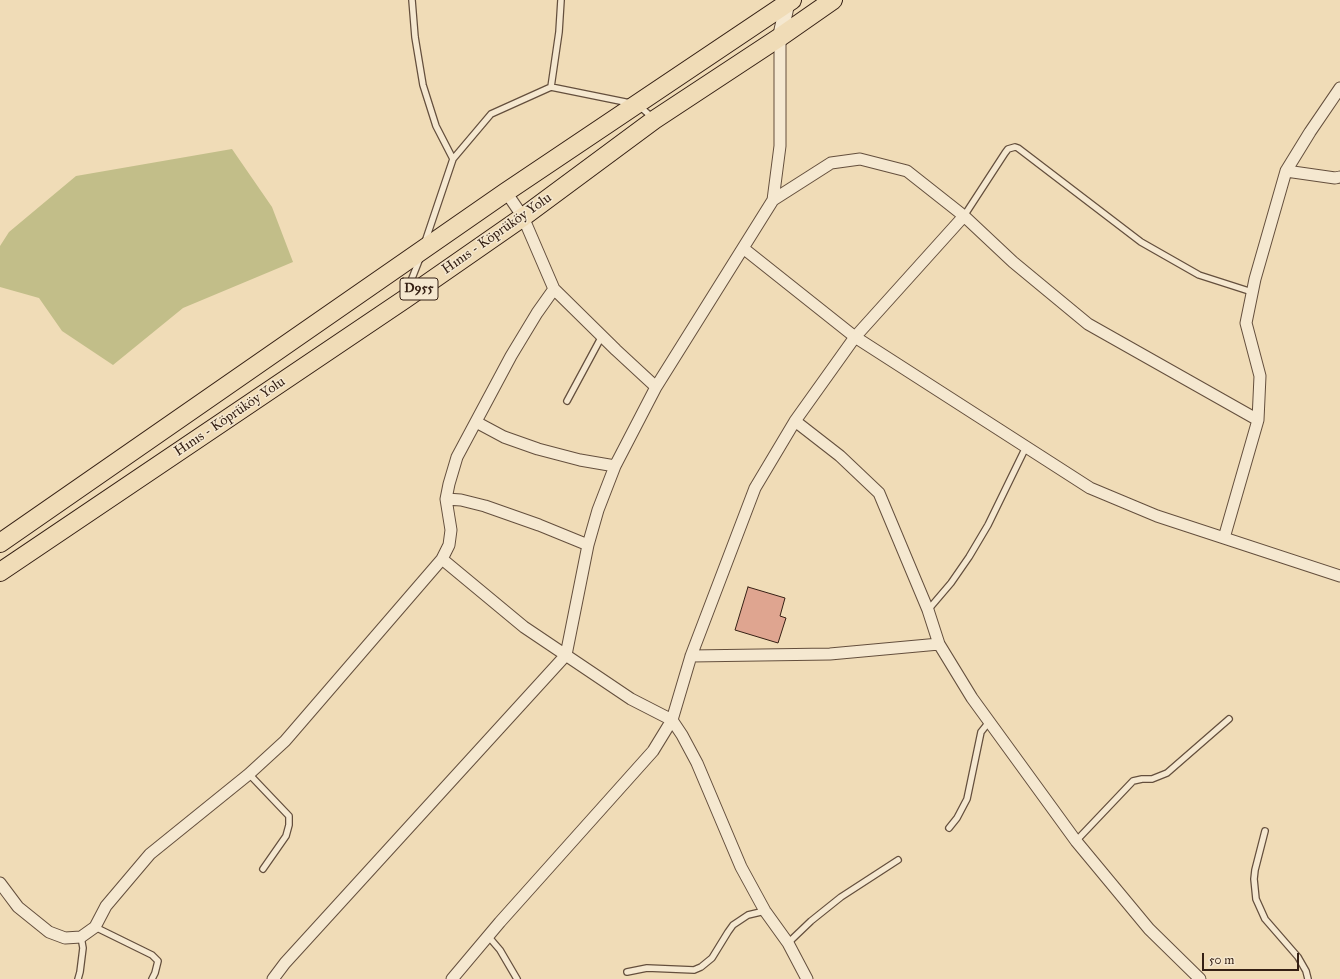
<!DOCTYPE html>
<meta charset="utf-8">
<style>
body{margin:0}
#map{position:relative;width:1340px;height:979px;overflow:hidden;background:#f0dcb7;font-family:"IM FELL Great Primer",serif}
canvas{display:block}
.scale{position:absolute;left:1202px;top:953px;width:97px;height:18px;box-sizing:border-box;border:2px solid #352014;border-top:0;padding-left:5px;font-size:12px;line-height:14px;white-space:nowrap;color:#352014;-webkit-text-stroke:3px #f5e8d0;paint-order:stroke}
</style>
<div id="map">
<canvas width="1340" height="979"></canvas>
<div class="scale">50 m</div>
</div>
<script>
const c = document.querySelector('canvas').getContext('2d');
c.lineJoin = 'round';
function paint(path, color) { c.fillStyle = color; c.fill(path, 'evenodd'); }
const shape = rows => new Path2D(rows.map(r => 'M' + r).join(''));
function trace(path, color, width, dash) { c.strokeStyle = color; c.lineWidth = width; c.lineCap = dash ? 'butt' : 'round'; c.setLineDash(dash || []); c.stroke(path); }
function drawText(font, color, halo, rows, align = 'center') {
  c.font = font + ' "IM FELL Great Primer",serif'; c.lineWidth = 3; c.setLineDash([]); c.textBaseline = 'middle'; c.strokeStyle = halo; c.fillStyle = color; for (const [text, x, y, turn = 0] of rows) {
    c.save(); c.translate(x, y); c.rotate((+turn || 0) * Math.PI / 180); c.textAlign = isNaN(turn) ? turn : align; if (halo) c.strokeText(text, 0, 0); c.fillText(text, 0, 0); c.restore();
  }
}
paint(shape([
 [232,149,272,207,293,262,183,308,113,365,62,331,39,298,0,287,0,246,9,232,76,176]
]), '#c2be89');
const building = shape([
 [748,587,785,598,780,616,786,618,778,643,735,630,748,587]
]);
paint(building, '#dfa590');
trace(building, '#352014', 1);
const service = shape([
 [412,0,415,37,423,85,436,126,453,159],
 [551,87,559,32,561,0],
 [638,105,653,118],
 [964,216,1005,153,1008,149,1015,147,1018,148,1141,242,1199,275,1252,292],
 [425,242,453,159,491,114,551,87,630,103],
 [407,291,420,258],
 [567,401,602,336],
 [928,610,951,583,969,557,988,525,1026,447],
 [249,774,289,816,289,825,286,836,263,869],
 [949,828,957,818,967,799,981,732,989,722],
 [1265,831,1255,870,1254,879,1256,899,1265,919,1298,957,1306,971,1308,979],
 [1076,841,1133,781,1142,779,1152,779,1167,773,1229,719],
 [95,927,152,955,158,961,155,973,152,979],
 [488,936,500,950,517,979],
 [788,943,811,921,841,897,898,860],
 [627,972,647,968,694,970,701,967,712,958,728,932,733,925,748,915,765,911],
 [78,979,80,972,83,948,81,937]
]);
const minor = shape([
 [1286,171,1335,178,1340,177],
 [506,192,523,217,554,289,616,350,656,387],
 [773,200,831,163,860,159,907,171,964,216,1013,262,1088,324,1258,420],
 [743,248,855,337,1090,488,1157,516,1340,576],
 [795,421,840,456,879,493,928,610,939,644,972,698,1076,841,1149,929,1200,979],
 [476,422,504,437,538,449,580,460,615,466],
 [446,499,461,500,485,506,539,525,588,545],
 [1224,538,1258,420,1260,376,1246,323,1255,279,1286,171,1310,132,1340,88],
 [442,559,524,627,631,699,672,720,682,735,697,763,741,867,765,911,788,943,807,979],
 [691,656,830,654,939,644],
 [0,883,18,907,49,932,65,938,81,937,95,927,106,906,150,854,249,774,285,741,442,559,449,545,451,530,446,499,449,484,457,457,511,356,537,313,554,289],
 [273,979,285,963,566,655,588,545,598,510,615,466,656,387,773,200,780,146,780,37],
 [452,979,500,922,653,751,672,720,691,656,755,488,795,421,855,337,964,216]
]);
const tertiary = shape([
 [780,37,788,0]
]);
const primary = shape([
 [0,543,506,192,792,0],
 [0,572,405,299,523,217,654,120,780,37,833,0]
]);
trace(service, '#644f3d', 8);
trace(minor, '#644f3d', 13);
trace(tertiary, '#644f3d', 16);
trace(primary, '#352014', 20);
trace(service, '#f5e8d0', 5.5);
trace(minor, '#f5e8d0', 11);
trace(tertiary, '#f5e8d0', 14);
trace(primary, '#f0dcb7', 18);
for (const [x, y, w] of [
 [419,289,38]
]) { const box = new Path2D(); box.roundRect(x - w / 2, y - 11, w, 22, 3); c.fillStyle = '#f5e8d0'; c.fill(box); trace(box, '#352014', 1); }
drawText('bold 13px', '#352014', null, [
 ["D955",419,289]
]);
drawText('14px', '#352014', '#f5e8d0', [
 ["Hınıs - Köprüköy Yolu",497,234,-35],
 ["Hınıs - Köprüköy Yolu",230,417,-34]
]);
</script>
